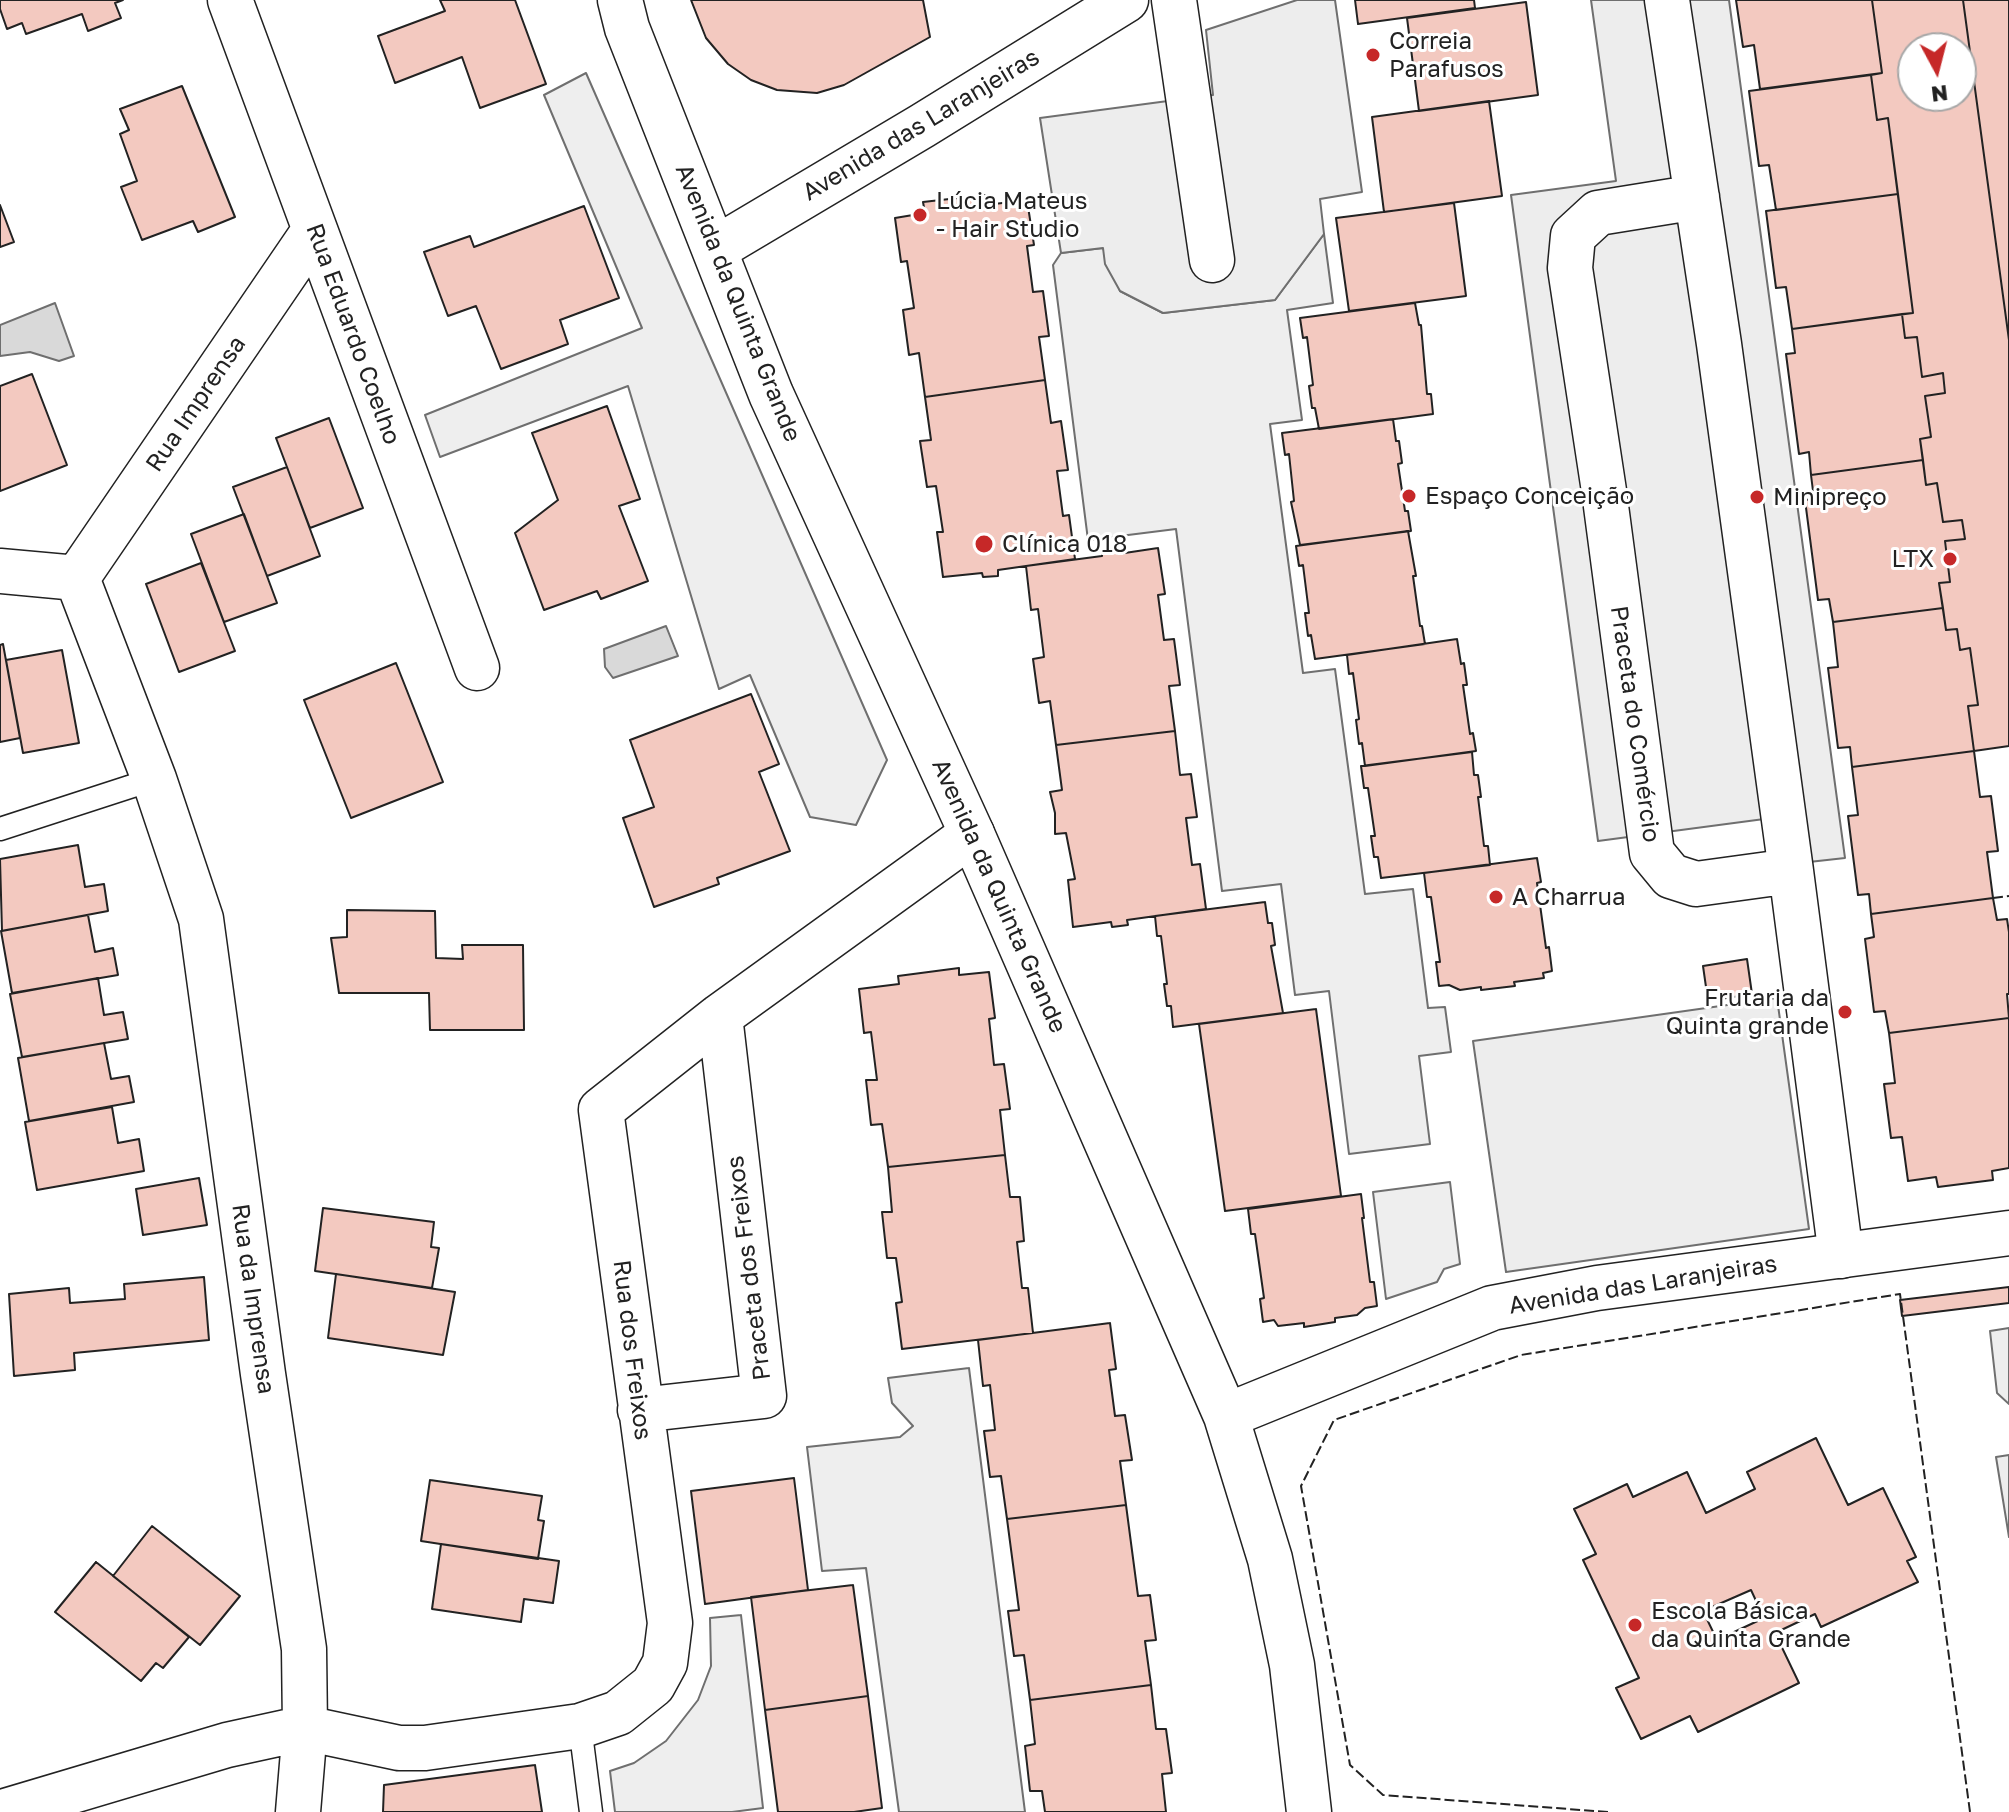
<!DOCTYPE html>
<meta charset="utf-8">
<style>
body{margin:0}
#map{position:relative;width:2009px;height:1812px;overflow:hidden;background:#fff;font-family:"Golos Text",sans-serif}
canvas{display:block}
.north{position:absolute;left:1897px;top:32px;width:80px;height:80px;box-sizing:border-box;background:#fff;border:2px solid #a7a7a7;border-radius:50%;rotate:173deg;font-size:22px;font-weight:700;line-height:32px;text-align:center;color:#222}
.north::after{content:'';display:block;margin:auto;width:28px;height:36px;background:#c62828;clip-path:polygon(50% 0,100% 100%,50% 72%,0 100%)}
</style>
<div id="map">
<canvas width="2009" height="1812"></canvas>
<div class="north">N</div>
</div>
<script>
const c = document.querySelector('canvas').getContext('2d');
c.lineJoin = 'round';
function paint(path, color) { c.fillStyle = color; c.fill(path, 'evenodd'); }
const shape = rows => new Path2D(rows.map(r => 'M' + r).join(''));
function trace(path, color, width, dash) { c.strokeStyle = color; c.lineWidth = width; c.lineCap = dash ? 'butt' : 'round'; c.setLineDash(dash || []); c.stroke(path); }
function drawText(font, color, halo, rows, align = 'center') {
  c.font = font + ' "Golos Text",sans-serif'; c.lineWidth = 6; c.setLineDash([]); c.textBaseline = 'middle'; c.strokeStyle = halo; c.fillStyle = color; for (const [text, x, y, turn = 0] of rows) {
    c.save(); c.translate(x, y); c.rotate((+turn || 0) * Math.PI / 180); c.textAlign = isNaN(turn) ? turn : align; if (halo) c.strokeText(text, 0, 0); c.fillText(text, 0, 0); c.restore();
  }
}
const green = shape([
 [586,73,887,760,856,825,810,817,750,675,719,689,628,386,440,457,425,415,642,328,544,95,586,73],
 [1324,234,1333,303,1287,310,1302,420,1270,424,1303,673,1335,669,1365,894,1413,889,1428,1008,1445,1007,1451,1052,1419,1056,1430,1144,1349,1154,1329,991,1295,995,1281,884,1222,891,1176,529,1088,540,1053,265,1061,253,1103,248,1120,291,1163,313,1275,300,1324,234],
 [1450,1182,1460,1264,1444,1269,1437,1282,1386,1299,1373,1192,1450,1182],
 [2009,1328,2009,1404,1997,1393,1990,1331,2009,1328],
 [969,1368,1025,1812,899,1812,866,1568,822,1571,807,1447,900,1437,913,1426,892,1403,888,1378,969,1368],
 [741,1615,763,1808,732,1812,615,1812,610,1771,634,1763,666,1741,698,1700,711,1666,710,1618,741,1615]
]);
paint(green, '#eee');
trace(green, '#6f6f6f', 2);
const parking = shape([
 [1297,0,1335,0,1362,192,1320,199,1324,234,1275,300,1163,313,1120,291,1105,264,1103,248,1061,253,1040,118,1213,95,1206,30,1297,0],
 [1591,0,1729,0,1845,858,1809,862,1802,814,1598,841,1511,195,1616,181,1591,0],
 [1777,998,1809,1229,1506,1272,1473,1041,1777,998],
 [2009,1455,2009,1537,1996,1457,2009,1455]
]);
paint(parking, '#ededed');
trace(parking, '#6f6f6f', 2);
const water = shape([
 [55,303,74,356,59,361,30,352,0,356,0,325,55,303],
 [666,626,678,656,613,678,605,667,604,649,666,626]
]);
paint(water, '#d9d9d9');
trace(water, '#6f6f6f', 2);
const building = shape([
 [0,0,123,0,115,3,121,18,88,31,82,14,26,34,22,23,7,29,0,9,0,0],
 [440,0,515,0,546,84,480,108,462,57,395,83,378,36,445,11,440,0],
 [691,0,923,0,930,37,844,85,817,93,777,90,751,80,728,64,706,38,691,0],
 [1355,0,1474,0,1475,8,1358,24,1355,0],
 [1736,0,1872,0,1882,73,1760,89,1754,45,1743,47,1736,0],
 [1872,0,1963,0,2009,340,2009,746,1974,751,1968,706,1978,705,1970,648,1960,650,1957,629,1946,630,1939,583,1950,582,1945,541,1965,539,1962,520,1943,522,1937,483,1926,485,1920,439,1931,437,1925,396,1945,393,1943,373,1922,377,1917,337,1905,338,1902,314,1913,313,1888,118,1877,120,1871,75,1882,73,1872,0],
 [1913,48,1961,48,1961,96,1913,96,1913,48],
 [1963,0,2009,0,2009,340,1963,0],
 [1526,2,1538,95,1419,111,1407,18,1526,2],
 [1871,75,1877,120,1888,118,1898,194,1776,210,1769,165,1759,166,1749,91,1871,75],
 [182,86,235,217,198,232,193,221,142,240,121,187,137,181,120,134,129,130,120,109,182,86],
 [1489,101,1502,196,1384,212,1372,117,1489,101],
 [1898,194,1913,313,1792,329,1786,287,1776,288,1766,211,1898,194],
 [985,195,986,205,1027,200,1034,245,1027,246,1033,292,1043,291,1049,336,1039,337,1045,380,925,397,919,353,909,355,903,310,914,308,907,261,901,262,895,218,925,213,923,202,985,195],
 [1454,203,1466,296,1349,311,1336,218,1454,203],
 [0,205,14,242,0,247,0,205],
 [584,206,619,298,560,320,568,344,501,369,476,306,448,316,424,252,470,236,474,247,584,206],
 [1415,303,1419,325,1421,325,1427,394,1431,394,1433,414,1319,429,1315,408,1312,408,1309,386,1313,385,1307,337,1303,338,1300,318,1415,303],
 [1902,314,1905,338,1917,337,1922,377,1943,373,1945,393,1925,396,1931,437,1920,439,1923,460,1811,475,1809,452,1799,454,1786,354,1795,353,1792,329,1902,314],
 [32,374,67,465,0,491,0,386,32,374],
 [1045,380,1051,423,1061,421,1068,470,1057,471,1063,516,1069,515,1075,559,998,570,998,576,983,577,982,573,943,577,937,532,943,532,936,486,927,487,920,441,931,440,925,397,1045,380],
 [607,406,640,499,619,506,648,581,601,599,597,591,544,610,515,533,558,500,532,433,607,406],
 [329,418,363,508,310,528,276,438,329,418],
 [1393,419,1396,441,1399,441,1402,463,1398,464,1405,511,1408,511,1411,531,1300,545,1291,502,1294,501,1289,454,1285,455,1282,433,1393,419],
 [1923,460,1926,485,1937,483,1943,522,1962,520,1965,539,1945,541,1950,582,1939,583,1943,608,1833,622,1829,599,1818,600,1805,500,1814,499,1811,475,1923,460],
 [287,467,320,556,267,576,233,487,287,467],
 [244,514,277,603,224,622,191,534,244,514],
 [1408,531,1416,576,1413,576,1420,626,1422,626,1425,644,1315,659,1311,635,1308,636,1305,613,1309,613,1303,565,1299,566,1296,546,1408,531],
 [1158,548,1165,594,1158,595,1164,640,1174,639,1180,685,1169,686,1175,731,1056,745,1050,701,1039,703,1033,659,1044,657,1038,609,1031,610,1026,566,1102,556,1102,552,1117,549,1118,554,1158,548],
 [201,563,235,651,179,672,146,584,201,563],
 [1943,608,1946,630,1957,629,1960,650,1970,648,1978,705,1968,706,1974,751,1852,767,1850,747,1838,748,1828,668,1838,667,1833,622,1943,608],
 [1457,639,1461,664,1464,663,1467,685,1463,685,1470,734,1473,733,1476,751,1365,766,1362,743,1359,744,1356,720,1359,719,1353,673,1349,674,1347,655,1457,639],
 [3,644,20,738,0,742,0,645,3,644],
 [62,650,79,743,23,753,6,660,62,650],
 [396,663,443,782,351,818,304,700,396,663],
 [751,694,779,764,759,772,790,851,717,878,719,884,654,907,623,818,654,807,630,740,751,694],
 [1175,731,1180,775,1191,774,1197,817,1186,818,1192,865,1200,864,1206,909,1127,920,1128,925,1112,927,1111,922,1073,927,1068,880,1075,879,1066,833,1055,834,1055,813,1050,792,1062,790,1056,745,1175,731],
 [1974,751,1980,797,1991,796,1998,851,1987,852,1993,898,1871,914,1869,894,1858,895,1848,816,1858,815,1852,767,1974,751],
 [1472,752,1474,775,1478,775,1481,797,1478,797,1484,846,1488,846,1490,865,1381,878,1378,857,1374,857,1371,836,1375,836,1368,788,1364,788,1361,766,1472,752],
 [78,845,85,887,104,884,108,911,2,931,0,859,78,845],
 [1537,858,1541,882,1537,883,1546,948,1549,947,1552,971,1543,973,1544,978,1514,982,1515,986,1481,990,1481,987,1460,990,1449,985,1439,986,1436,962,1440,962,1431,897,1427,897,1424,873,1537,858],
 [1993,898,1997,920,2007,919,2009,932,2009,994,2007,994,2009,1018,1889,1033,1885,1011,1874,1012,1865,939,1874,937,1871,914,1993,898],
 [1265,902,1268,923,1272,923,1275,945,1271,946,1283,1013,1173,1027,1171,1006,1167,1006,1164,984,1167,984,1161,936,1157,936,1155,916,1265,902],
 [347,910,435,911,436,958,463,959,462,945,523,945,524,1030,430,1030,429,993,339,993,331,938,347,937,347,910],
 [88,915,95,952,113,948,118,975,12,993,1,931,88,915],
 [1747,959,1752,994,1708,1001,1703,966,1747,959],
 [959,968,959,975,989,972,995,1018,989,1019,994,1065,1004,1064,1010,1109,1000,1110,1005,1155,888,1167,882,1124,871,1125,866,1080,877,1080,871,1032,864,1033,859,989,899,984,898,976,959,968],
 [98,978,104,1015,123,1012,128,1039,22,1057,10,994,98,978],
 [1316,1009,1341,1196,1225,1211,1199,1024,1316,1009],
 [2009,1018,2009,1168,1992,1171,1993,1180,1938,1187,1936,1177,1908,1181,1902,1137,1891,1138,1884,1084,1895,1083,1889,1033,2009,1018],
 [104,1043,111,1079,129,1076,134,1102,29,1121,18,1058,104,1043],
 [112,1107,118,1143,139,1139,144,1171,37,1190,25,1122,112,1107],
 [1005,1155,1010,1197,1020,1197,1024,1241,1017,1242,1022,1288,1028,1288,1033,1333,902,1349,896,1303,902,1302,896,1258,887,1258,882,1212,892,1212,888,1167,1005,1155],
 [199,1178,207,1225,143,1235,136,1189,199,1178],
 [1361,1194,1364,1218,1362,1218,1370,1282,1374,1282,1377,1306,1365,1308,1357,1315,1335,1318,1335,1322,1304,1327,1304,1323,1278,1326,1274,1320,1263,1322,1260,1299,1264,1298,1255,1234,1251,1234,1248,1209,1361,1194],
 [323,1208,434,1222,431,1247,439,1248,432,1288,315,1271,323,1208],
 [336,1274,455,1292,443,1355,328,1338,336,1274],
 [204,1277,209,1340,74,1353,75,1370,14,1376,9,1294,69,1288,70,1303,125,1299,124,1284,204,1277],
 [2009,1287,2009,1303,1902,1316,1900,1300,2009,1287],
 [1110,1323,1116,1369,1109,1370,1115,1416,1125,1415,1132,1460,1120,1461,1126,1505,1007,1519,1001,1476,990,1477,984,1431,995,1430,990,1385,983,1386,978,1340,1110,1323],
 [1816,1438,1848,1505,1883,1488,1916,1557,1907,1561,1918,1582,1821,1627,1815,1614,1775,1633,1799,1683,1698,1732,1690,1716,1641,1739,1616,1688,1639,1678,1583,1560,1596,1554,1574,1509,1627,1484,1633,1497,1687,1472,1706,1513,1755,1489,1747,1472,1816,1438],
 [1751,1590,1764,1618,1717,1640,1703,1611,1751,1590],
 [794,1478,808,1590,705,1604,691,1491,794,1478],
 [430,1480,542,1496,538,1520,544,1521,538,1559,421,1541,430,1480],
 [1126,1505,1138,1596,1150,1595,1156,1640,1145,1641,1151,1685,1030,1700,1024,1655,1014,1656,1008,1611,1019,1610,1007,1519,1126,1505],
 [152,1526,240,1596,200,1645,113,1576,152,1526],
 [441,1544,559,1561,553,1603,524,1599,521,1622,432,1609,441,1544],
 [96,1562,189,1637,163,1668,156,1663,141,1681,55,1612,96,1562],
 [853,1585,868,1696,765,1710,751,1597,853,1585],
 [1151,1685,1156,1729,1166,1729,1172,1773,1162,1774,1166,1812,1045,1812,1042,1791,1030,1791,1025,1746,1035,1744,1030,1700,1151,1685],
 [868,1696,882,1808,854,1812,778,1812,765,1710,868,1696],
 [535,1765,542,1812,383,1812,384,1785,535,1765]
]);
paint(building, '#f3c9c0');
trace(building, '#222', 2);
const service = shape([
 [0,829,154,779],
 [580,1726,591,1812]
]);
const minor = shape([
 [230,0,477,668],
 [1174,0,1212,260],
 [1667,0,1719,344,1791,871,1696,884,1671,876,1652,853,1604,491,1570,268,1573,236,1598,213,1697,197],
 [715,249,922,126,1126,0],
 [0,571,77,578],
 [77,578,314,231],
 [1791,871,1841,1256],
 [640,1410,764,1396,720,1016],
 [2,1812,227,1745,305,1728,304,1649,263,1374,201,919,154,779,77,578],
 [298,1812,305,1728,399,1748,425,1748,580,1726,618,1713,653,1685,665,1663,670,1623,601,1110,720,1016,972,834]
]);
const tertiary = shape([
 [620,0,627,28,771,394,972,834,1226,1416,1270,1559,1292,1665,1309,1812],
 [1226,1416,1492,1308,1597,1288,2009,1233]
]);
trace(service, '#222', 25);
trace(minor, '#222', 47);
trace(tertiary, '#222', 47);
trace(service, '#fff', 22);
trace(minor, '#fff', 44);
trace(tertiary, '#fff', 44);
trace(shape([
 [1993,898,2009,896],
 [1608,1812,1383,1795,1350,1765,1301,1486,1334,1420,1521,1355,1900,1294,1970,1812]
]), '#222', 2, [10, 4]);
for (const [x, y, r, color] of [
 [1373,55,8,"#c62828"],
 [920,215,8,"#c62828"],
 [1409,496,8,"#c62828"],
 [1757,497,8,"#c62828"],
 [984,544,10,"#c62828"],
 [1950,559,8,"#c62828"],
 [1496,897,8,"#c62828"],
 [1845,1012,8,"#c62828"],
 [1635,1625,8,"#c62828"]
]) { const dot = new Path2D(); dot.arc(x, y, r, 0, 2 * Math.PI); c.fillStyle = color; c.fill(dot); trace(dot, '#fff', 3); }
drawText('24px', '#222', '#fff', [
 ["Correia",1389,41],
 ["Parafusos",1389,69],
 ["Lúcia Mateus",936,201],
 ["- Hair Studio",936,229],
 ["Espaço Conceição",1425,496],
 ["Minipreço",1773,497],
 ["Clínica 018",1002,544],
 ["LTX",1934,559,"right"],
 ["A Charrua",1512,897],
 ["Frutaria da",1829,998,"right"],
 ["Quinta grande",1829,1026,"right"],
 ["Escola Básica",1651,1611],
 ["da Quinta Grande",1651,1639]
], 'left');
drawText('24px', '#222', '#fff', [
 ["Avenida das Laranjeiras",921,125,-31],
 ["Avenida da Quinta Grande",738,303,68],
 ["Rua Eduardo Coelho",353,334,70],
 ["Rua Imprensa",196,404,-56],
 ["Praceta do Comércio",1635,724,82],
 ["Avenida da Quinta Grande",999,896,66],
 ["Praceta dos Freixos",749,1268,-97],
 ["Avenida das Laranjeiras",1643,1285,-9],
 ["Rua da Imprensa",253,1299,82],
 ["Rua dos Freixos",632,1350,83]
]);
</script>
